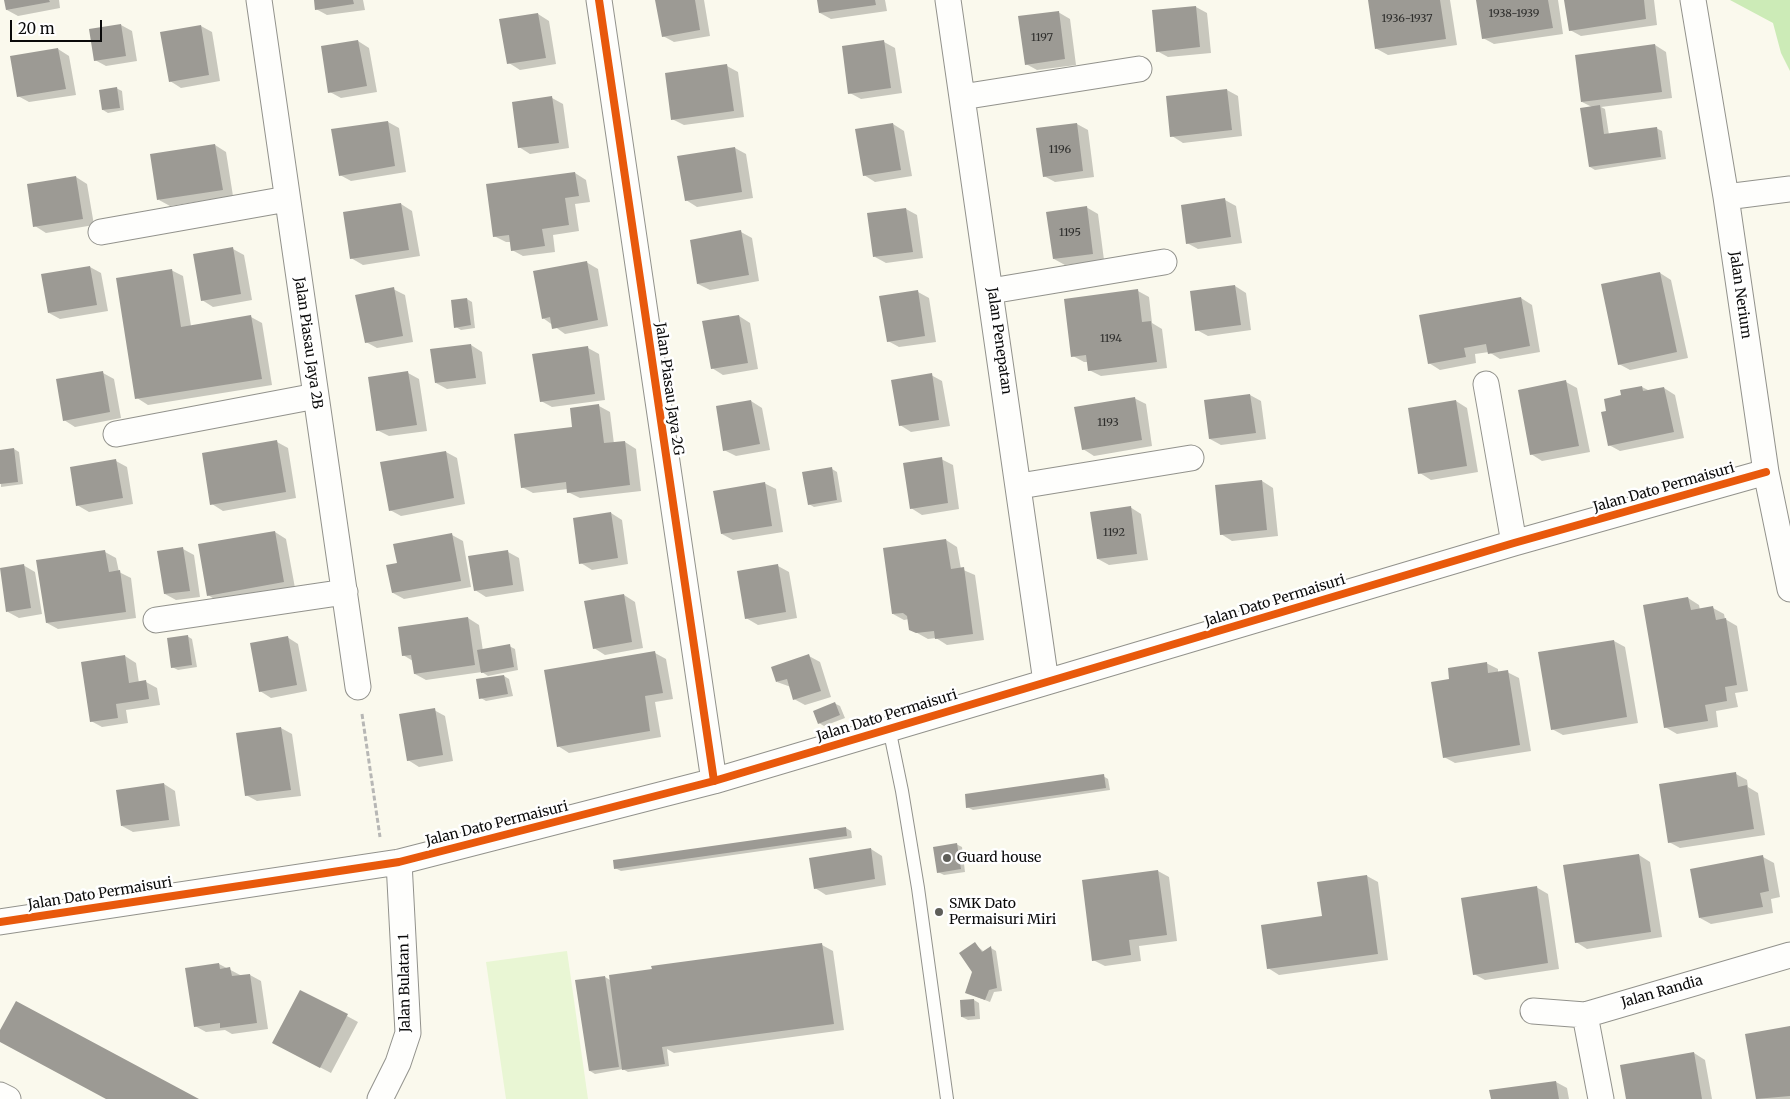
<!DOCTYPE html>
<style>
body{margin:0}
#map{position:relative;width:1790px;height:1099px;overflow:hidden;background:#faf9ed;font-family:Merriweather,serif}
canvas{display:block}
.scale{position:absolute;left:10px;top:20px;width:92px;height:22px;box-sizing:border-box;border:2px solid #0a0a0a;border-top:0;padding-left:6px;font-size:15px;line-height:18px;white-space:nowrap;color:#0a0a0a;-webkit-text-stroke:4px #fff;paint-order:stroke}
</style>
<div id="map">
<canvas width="1790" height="1099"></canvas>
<div class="scale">20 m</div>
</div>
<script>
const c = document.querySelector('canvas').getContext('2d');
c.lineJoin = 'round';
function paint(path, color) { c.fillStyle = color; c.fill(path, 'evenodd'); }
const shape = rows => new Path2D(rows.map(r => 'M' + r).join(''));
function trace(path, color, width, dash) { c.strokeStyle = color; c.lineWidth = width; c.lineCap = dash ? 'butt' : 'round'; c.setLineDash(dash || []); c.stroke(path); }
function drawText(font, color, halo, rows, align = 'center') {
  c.font = font + ' Merriweather,serif'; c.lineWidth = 5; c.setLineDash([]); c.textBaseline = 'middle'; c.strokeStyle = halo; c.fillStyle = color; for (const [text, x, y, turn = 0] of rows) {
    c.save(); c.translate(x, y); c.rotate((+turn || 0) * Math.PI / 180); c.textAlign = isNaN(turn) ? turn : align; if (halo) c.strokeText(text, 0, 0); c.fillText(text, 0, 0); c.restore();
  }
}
paint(shape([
 [1730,0,1790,0,1790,71,1781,53,1773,23]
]), '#ccebb7');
paint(shape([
 [567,951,588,1099,506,1099,486,962]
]), '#e9f6d4');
paint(shape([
 [5,0,59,0,60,8,18,16,7,10],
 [315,0,363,0,365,10,327,15,316,9],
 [656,0,704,0,710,36,674,42,663,36],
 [818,0,885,0,887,11,831,19,820,13],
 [1369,0,1450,0,1457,45,1388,55,1377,49],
 [1477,0,1558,0,1563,34,1494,44,1483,38],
 [1566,0,1654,0,1657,25,1581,36,1570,30],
 [1196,7,1207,13,1211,53,1168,57,1157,51,1153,11],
 [1058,12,1070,19,1076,65,1037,70,1026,64],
 [538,14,549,21,556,64,520,70,509,63],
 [121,25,132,31,137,61,106,66,95,60],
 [201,26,212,32,220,81,181,88,170,81],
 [358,41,369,48,377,92,341,98,330,92,322,47],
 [884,42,895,48,902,93,861,99,850,93],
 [1655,45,1666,52,1672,98,1601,107,1605,109,1609,135,1656,128,1662,131,1666,159,1595,170,1590,167,1592,107,1582,102],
 [58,49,69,56,76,95,29,102,18,96],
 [727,66,738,72,744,117,684,125,672,119],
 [116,88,122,91,124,110,108,113,103,110],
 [1227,90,1238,96,1242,136,1183,143,1172,136],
 [552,98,563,104,569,148,530,154,519,147],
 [388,122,399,128,406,172,351,181,340,175],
 [893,124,904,131,912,176,875,182,864,175],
 [1077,124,1088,130,1094,177,1055,182,1044,176],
 [215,145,226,152,233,196,170,206,159,200],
 [735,148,746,154,753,198,697,207,686,200],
 [575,173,586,180,590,202,575,204,579,231,553,235,555,252,523,256,512,250,511,242,506,242,494,236],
 [76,177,87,184,94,225,46,233,35,226],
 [1225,200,1236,206,1242,243,1198,249,1187,243],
 [401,204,412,211,420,256,363,265,351,258],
 [1086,207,1098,214,1104,260,1065,265,1054,259],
 [906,209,917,215,923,258,886,263,875,257],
 [741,232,752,238,759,281,710,290,698,284],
 [233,249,244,255,252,300,213,307,202,300],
 [586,262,598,269,608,326,565,334,543,318],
 [90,267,101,273,108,311,60,319,49,313],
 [171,270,183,276,191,326,251,317,262,323,272,385,148,405,137,398],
 [1660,273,1671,280,1688,358,1630,370,1619,364],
 [1235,286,1246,293,1251,330,1208,336,1197,330],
 [393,289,405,295,413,342,377,348,366,342],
 [1138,291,1149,297,1152,323,1162,329,1167,368,1101,376,1089,370,1088,362,1084,362,1073,356],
 [918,292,929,298,936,342,899,347,888,341],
 [1521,298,1532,305,1540,352,1500,359,1489,352,1475,354,1476,363,1440,370,1429,363],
 [467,299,472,302,475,328,461,330,456,327],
 [739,316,750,323,758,369,723,375,712,368],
 [471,345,482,352,486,384,447,389,436,383],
 [588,348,599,354,605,400,552,407,541,401],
 [103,373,114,379,121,418,75,427,64,420],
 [408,373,419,379,427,431,389,436,377,430],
 [931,375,942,381,950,426,911,432,900,425],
 [1566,382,1577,388,1590,452,1542,461,1531,454],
 [1642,387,1650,391,1664,388,1675,395,1684,438,1620,451,1609,445,1608,412,1622,396],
 [1250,395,1261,401,1266,439,1221,445,1210,439,1205,401],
 [1134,398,1146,404,1152,446,1094,456,1083,449],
 [751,401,762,408,770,450,736,456,724,450],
 [1456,401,1467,408,1478,472,1431,480,1420,473],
 [599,406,610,412,614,444,625,442,636,449,641,491,580,498,568,492,568,489,533,493,522,487,573,428],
 [277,442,288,448,296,498,223,511,212,504],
 [14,449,19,452,23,484,1,487,0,451],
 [446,452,457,458,465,504,401,516,390,510],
 [941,459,953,465,959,509,922,515,911,508],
 [116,461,127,467,133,504,89,512,77,505],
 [832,469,837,472,842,502,814,507,809,504],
 [1262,481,1273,488,1278,536,1232,541,1221,534],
 [764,483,776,489,783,532,733,540,722,534],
 [1130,507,1141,514,1148,560,1109,565,1098,559],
 [611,513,622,520,628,564,592,570,581,563],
 [275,532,286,539,295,588,219,602,208,595],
 [452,535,463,541,471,587,404,599,393,593,398,564],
 [946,540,957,547,961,569,975,575,984,640,947,645,936,638,928,639,910,629,909,619,904,620,893,614],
 [183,549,194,555,200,597,176,600,165,594],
 [105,552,116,558,119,572,131,578,136,618,58,629,47,623],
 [508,552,519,558,524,591,486,597,475,590],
 [23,565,35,572,42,614,19,618,8,612],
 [778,566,789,572,797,618,758,625,746,618],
 [624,595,635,602,643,648,605,655,594,648],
 [1688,598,1699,605,1700,610,1713,608,1724,614,1725,619,1737,626,1748,691,1735,693,1738,707,1716,711,1718,727,1677,734,1665,727],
 [468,618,479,625,483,651,509,646,515,649,518,670,488,676,482,672,426,680,415,674,413,661,403,655],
 [187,636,192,639,197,667,178,670,172,667],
 [287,637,298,644,307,691,271,698,260,691],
 [1614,641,1625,647,1638,723,1563,735,1552,729],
 [655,653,666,659,673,699,655,702,661,737,569,753,558,746],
 [125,656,136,663,139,683,146,682,157,688,160,705,126,710,128,723,102,727,91,721],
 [809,656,820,662,831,697,805,705,794,699,791,687,777,682],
 [1486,663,1498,669,1498,673,1507,672,1519,678,1531,751,1455,763,1444,757,1451,680],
 [504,676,509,679,513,696,486,701,481,698],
 [834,703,840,706,845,718,824,726,819,723],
 [434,710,445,716,453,761,419,767,408,760],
 [281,728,292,734,301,796,257,801,246,795,237,734],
 [1736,774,1747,780,1748,787,1758,793,1765,835,1680,848,1669,842],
 [1103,776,1108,779,1110,790,973,810,967,807],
 [164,784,175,791,180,826,133,832,122,826],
 [846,828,851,831,852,838,621,871,615,868],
 [956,844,962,847,965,872,944,875,938,872],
 [871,849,882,856,886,885,826,895,815,888],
 [1639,855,1650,862,1662,937,1587,949,1576,942],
 [1763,857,1774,863,1780,897,1771,899,1773,913,1711,924,1700,918],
 [1158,871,1169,877,1177,941,1139,946,1141,961,1105,966,1093,960],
 [1367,876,1378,882,1388,960,1279,975,1268,968],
 [1536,887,1548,894,1559,969,1485,980,1474,974],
 [975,944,984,952,991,948,996,951,1002,991,994,992,990,1002,967,993,974,972],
 [822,945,833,951,844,1030,674,1053,667,1049,669,1066,628,1072,623,1069,595,1074,590,1071,605,977,610,980],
 [219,964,242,976,250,975,261,981,268,1029,232,1034,225,1030,206,1032,195,1026],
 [974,1000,979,1003,980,1019,968,1020,962,1017],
 [347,1016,358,1022,331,1073,285,1049],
 [1790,1028,1790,1099,1757,1099,1746,1035],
 [1694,1053,1705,1060,1712,1099,1628,1099],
 [1556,1082,1567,1088,1569,1099,1492,1099]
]), '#0003');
paint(shape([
 [4,0,49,0,50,2,6,10],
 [314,0,353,0,354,4,315,10],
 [655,0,695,0,700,30,662,37],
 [817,0,875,0,876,5,819,13],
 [1368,0,1440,0,1446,39,1375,49],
 [1476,0,1548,0,1553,28,1482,39],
 [1564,0,1644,0,1646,19,1569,31],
 [1196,6,1200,47,1156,52,1152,10],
 [1059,11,1065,59,1025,65,1018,16],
 [538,13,546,58,507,64,499,19],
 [121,24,126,56,94,61,89,29],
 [201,25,209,75,169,82,160,32],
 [358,40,367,86,328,93,321,46],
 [884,40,891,88,848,94,842,46],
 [1655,44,1662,92,1581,102,1575,55],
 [58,48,66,89,17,97,10,56],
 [727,64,734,111,671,120,665,73],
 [117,87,120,108,102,110,99,90],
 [1227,89,1232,130,1170,137,1166,96],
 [552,96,559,143,518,148,512,102],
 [1600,105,1604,134,1657,127,1661,157,1589,167,1580,108],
 [388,121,395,166,339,176,331,129],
 [893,123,901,170,863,176,855,129],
 [1077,123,1083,171,1043,177,1036,128],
 [215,144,223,190,157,200,150,154],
 [735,147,742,192,685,201,677,156],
 [575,172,579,196,565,198,569,225,542,229,545,246,511,251,509,235,493,237,486,184],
 [76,176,83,219,33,227,27,184],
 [1225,198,1231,237,1186,244,1181,205],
 [401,203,409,250,350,259,343,212],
 [1087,206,1093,254,1053,259,1046,212],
 [906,208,913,252,873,257,867,213],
 [741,230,749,275,697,284,690,240],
 [233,247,241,294,201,301,193,254],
 [587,261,598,320,552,329,550,317,542,319,533,271],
 [90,266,97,305,48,313,41,274],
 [172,269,181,327,251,315,262,379,135,399,116,278],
 [1660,272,1677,352,1618,365,1601,284],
 [1235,285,1241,325,1195,331,1190,291],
 [394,287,403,336,365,343,355,295],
 [1138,289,1142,322,1151,321,1157,362,1088,371,1086,355,1071,357,1064,299],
 [918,290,925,336,887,342,879,296],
 [1521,297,1530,346,1488,354,1486,344,1464,348,1466,357,1428,364,1419,315],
 [467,298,471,325,454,328,451,300],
 [739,315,748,363,711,369,702,321],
 [471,344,476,378,435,383,430,349],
 [588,346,595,394,540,402,532,354],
 [103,371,110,412,63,421,56,379],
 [408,371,417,425,376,431,368,377],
 [932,373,939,420,899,426,891,380],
 [1566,380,1579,446,1530,455,1518,390],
 [1642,386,1643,391,1664,387,1674,432,1608,446,1601,412,1606,411,1604,399,1621,395,1620,390],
 [1250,394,1256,433,1209,439,1204,400],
 [1135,397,1142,440,1082,450,1074,407],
 [751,400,760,444,723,451,716,406],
 [1456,400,1467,466,1418,474,1408,408],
 [599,404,604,443,625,441,630,485,567,493,566,482,521,488,514,434,572,427,570,408],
 [277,440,286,492,210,505,202,453],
 [14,448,18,482,0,484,0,450],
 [446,451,454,498,389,511,380,462],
 [942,457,948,503,910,509,903,463],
 [116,459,123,498,76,506,70,467],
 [832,467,837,500,808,505,802,472],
 [1262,480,1267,530,1220,535,1215,485],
 [765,482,772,526,721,534,713,491],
 [1131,506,1137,554,1097,559,1090,512],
 [611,512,618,558,579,564,573,518],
 [275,531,284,582,207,596,198,544],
 [452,533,461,581,392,593,386,565,397,563,393,544],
 [946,539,951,569,964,567,973,634,935,639,934,631,916,633,909,630,907,616,903,613,892,614,883,548],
 [183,547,190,591,164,594,157,551],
 [105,550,109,572,120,570,126,612,46,623,36,560],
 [508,550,513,585,474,591,468,556],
 [24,564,31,608,6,612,0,568],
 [778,564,786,612,745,619,737,571],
 [624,594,632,642,593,649,584,601],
 [1688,597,1691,610,1713,606,1716,620,1726,618,1737,685,1725,687,1727,701,1705,705,1708,721,1664,728,1643,605],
 [468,617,475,665,414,674,411,655,402,656,398,627],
 [188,635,192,665,171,668,167,638],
 [288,636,297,685,259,692,250,643],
 [1614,640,1627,717,1551,730,1538,652],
 [510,644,514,667,481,673,477,650],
 [655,651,663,693,645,696,650,731,557,747,544,670],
 [809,654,821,691,793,700,787,679,776,682,771,667],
 [125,655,129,683,146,680,149,699,116,704,118,718,90,722,81,662],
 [1487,662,1488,673,1508,670,1520,745,1443,758,1431,682,1449,679,1448,668],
 [504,675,508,694,479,699,476,679],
 [835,702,840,715,818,724,813,711],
 [435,708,443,755,407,761,399,714],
 [281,727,291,790,245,796,236,733],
 [1736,772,1738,787,1747,785,1754,829,1668,843,1659,784],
 [1104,774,1106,788,966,808,965,794],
 [164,783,169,820,121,826,116,790],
 [846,827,847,836,614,869,613,860],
 [957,843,961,869,937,873,933,847],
 [871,848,875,879,814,889,809,858],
 [1639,854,1651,932,1575,943,1563,865],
 [1763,855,1769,891,1760,893,1763,907,1699,918,1690,869],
 [1158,870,1167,935,1129,940,1131,955,1092,961,1082,880],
 [1367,875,1378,954,1267,969,1261,925,1322,916,1317,882],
 [1537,886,1548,963,1473,975,1461,898],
 [975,942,982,952,991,946,997,988,989,990,985,1000,965,993,972,972,959,953],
 [822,943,834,1024,662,1047,665,1064,622,1070,609,975,652,969,651,966],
 [219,963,220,969,230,967,232,976,250,974,257,1023,220,1028,220,1023,194,1027,185,968],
 [605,976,619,1067,589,1071,575,980],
 [300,990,348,1014,320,1068,272,1043],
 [974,999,975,1016,961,1017,960,1000],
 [16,1001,199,1099,106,1099,0,1042,0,1030],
 [1790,1026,1790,1096,1756,1099,1745,1034],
 [1694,1052,1702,1099,1626,1099,1620,1065],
 [1556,1081,1559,1099,1491,1099,1489,1090]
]), '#9c9a94');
const service = shape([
 [889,728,902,791,918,888,947,1099]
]);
const minor = shape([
 [259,0,358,687],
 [599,0,714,781],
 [948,0,1046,682],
 [1693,0,1726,197,1766,472,1790,589],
 [962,97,1139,69],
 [1726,197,1790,189],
 [101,232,287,199],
 [991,291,1164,262],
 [1486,384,1514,543],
 [116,434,316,396],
 [1020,486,1191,458],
 [156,620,345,592],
 [0,922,399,862,714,781,1514,543,1766,472],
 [1533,1011,1585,1015,1790,955],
 [1585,1015,1601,1099],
 [0,1095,8,1099],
 [380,1099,398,1063,408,1033,399,862]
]);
trace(service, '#92928c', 14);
trace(minor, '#92928c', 27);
trace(shape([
 [362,714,380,837]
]), '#b7b7b5', 3, [5, 2.5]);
trace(service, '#fefefc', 12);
trace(minor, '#fefefc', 25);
trace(shape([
 [599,0,714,781],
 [0,922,399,862,714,781,1514,543,1766,472]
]), '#e8590c', 8);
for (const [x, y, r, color] of [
 [947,858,5,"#5e5e59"],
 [939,912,5,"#5e5e59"]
]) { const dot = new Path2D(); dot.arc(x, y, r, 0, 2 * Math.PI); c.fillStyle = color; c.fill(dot); trace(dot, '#fff', 2); }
drawText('11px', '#2e2e2c', null, [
 ["1938-1939",1514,14],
 ["1936-1937",1407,19],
 ["1197",1042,38],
 ["1196",1060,150],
 ["1195",1070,233],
 ["1194",1111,339],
 ["1193",1108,423],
 ["1192",1114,533]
]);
drawText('14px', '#0a0a0a', '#fff', [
 ["Jalan Nerium",1740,295,82],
 ["Jalan Penepatan",999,341,82],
 ["Jalan Piasau Jaya 2B",308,343,82],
 ["Jalan Piasau Jaya 2G",669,389,82],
 ["Jalan Dato Permaisuri",1664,488,-16],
 ["Jalan Dato Permaisuri",1275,601,-17],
 ["Jalan Dato Permaisuri",887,716,-17],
 ["Jalan Dato Permaisuri",497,824,-14],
 ["Jalan Dato Permaisuri",100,894,-9],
 ["Jalan Bulatan 1",405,983,-91],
 ["Jalan Randia",1662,992,-16]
]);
drawText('14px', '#0a0a0a', '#fff', [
 ["Guard house",957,858],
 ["SMK Dato",949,904],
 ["Permaisuri Miri",949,920]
], 'left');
</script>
